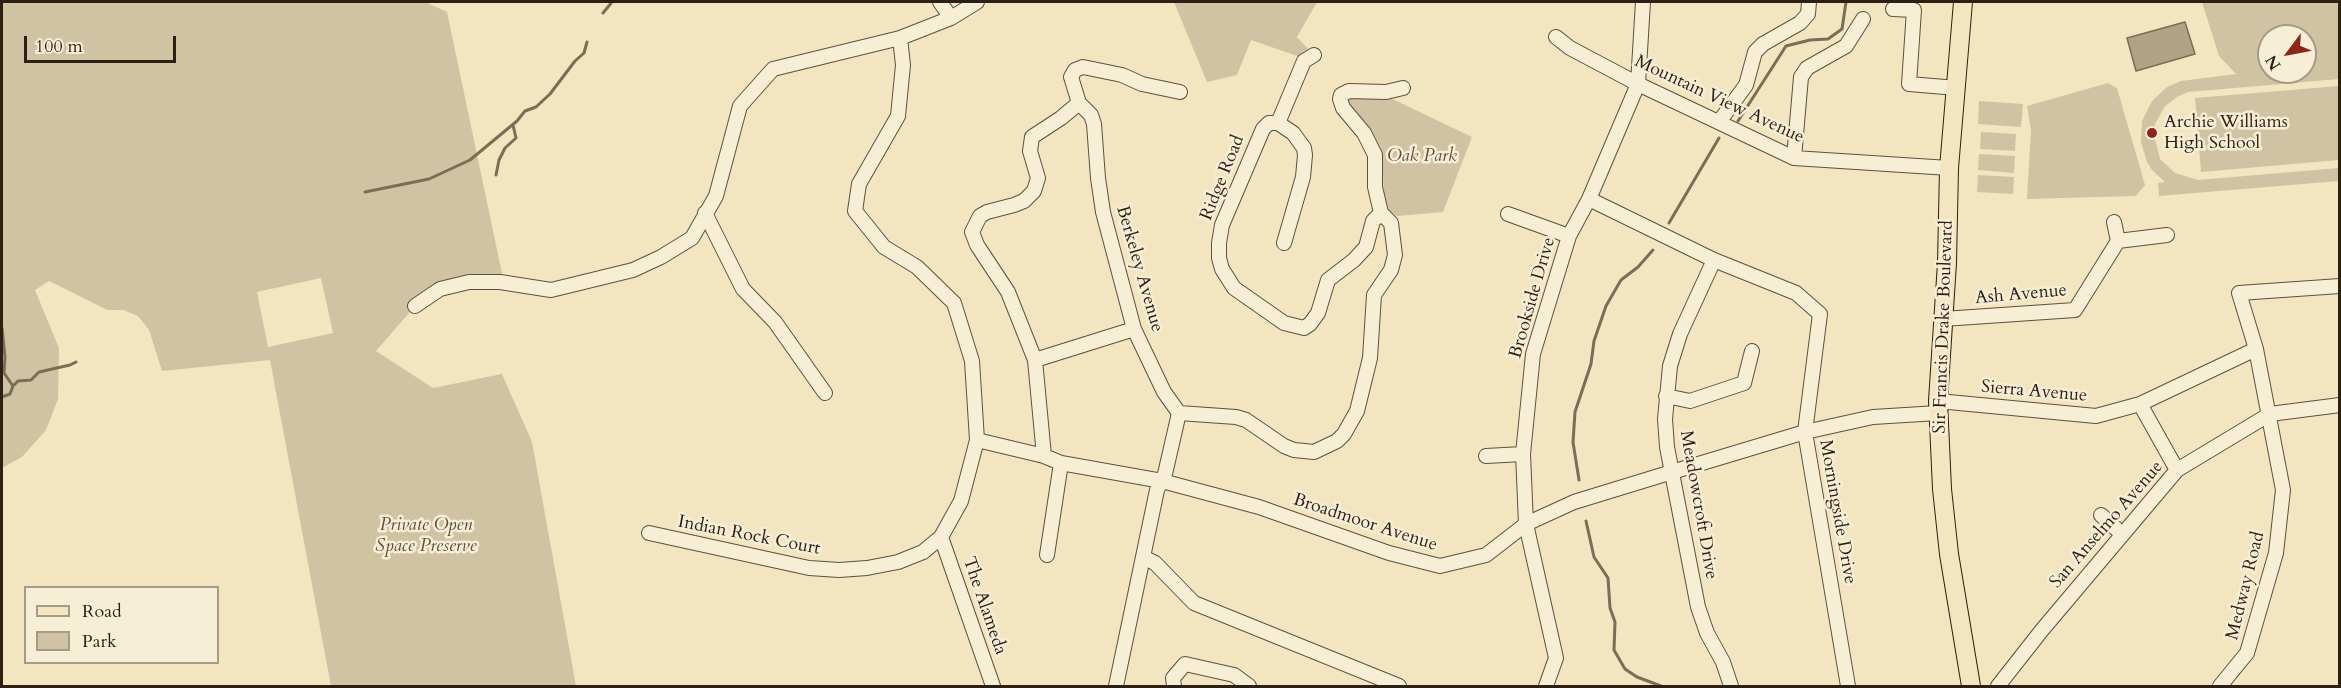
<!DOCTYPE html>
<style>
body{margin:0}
#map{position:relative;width:2341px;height:688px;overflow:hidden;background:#f2e5c0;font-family:Cardo,serif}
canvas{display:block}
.frame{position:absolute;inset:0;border:3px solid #2c1f13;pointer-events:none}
.legend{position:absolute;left:24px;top:586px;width:195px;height:78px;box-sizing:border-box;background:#f7eed6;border:2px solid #a69b88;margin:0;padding:8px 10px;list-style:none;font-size:18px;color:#2c1f13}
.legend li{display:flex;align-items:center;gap:12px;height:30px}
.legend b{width:30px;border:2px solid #a69b88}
.north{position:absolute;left:2257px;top:24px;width:60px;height:60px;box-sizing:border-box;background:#f7eed6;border:2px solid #a69b88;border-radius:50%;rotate:238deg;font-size:16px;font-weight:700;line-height:24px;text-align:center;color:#2c1f13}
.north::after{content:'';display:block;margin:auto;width:21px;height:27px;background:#8f2418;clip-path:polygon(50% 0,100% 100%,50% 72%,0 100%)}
.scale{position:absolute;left:24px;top:36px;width:152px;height:27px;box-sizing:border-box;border:3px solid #2c1f13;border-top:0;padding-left:8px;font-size:18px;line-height:21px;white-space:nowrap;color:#2c1f13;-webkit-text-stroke:4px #f7eed6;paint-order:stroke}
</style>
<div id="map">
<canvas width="2341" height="688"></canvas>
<div class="frame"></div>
<ul class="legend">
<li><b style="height:8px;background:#f2e5c0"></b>Road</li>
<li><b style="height:16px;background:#d0c3a3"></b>Park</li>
</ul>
<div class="north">N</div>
<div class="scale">100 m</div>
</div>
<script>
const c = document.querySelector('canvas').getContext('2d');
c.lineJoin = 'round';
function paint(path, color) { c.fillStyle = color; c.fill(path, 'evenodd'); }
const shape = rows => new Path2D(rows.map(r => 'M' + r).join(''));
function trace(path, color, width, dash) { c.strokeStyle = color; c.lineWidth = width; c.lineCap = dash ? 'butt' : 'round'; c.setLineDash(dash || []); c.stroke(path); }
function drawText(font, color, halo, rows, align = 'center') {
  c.font = font + ' Cardo,serif'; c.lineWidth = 5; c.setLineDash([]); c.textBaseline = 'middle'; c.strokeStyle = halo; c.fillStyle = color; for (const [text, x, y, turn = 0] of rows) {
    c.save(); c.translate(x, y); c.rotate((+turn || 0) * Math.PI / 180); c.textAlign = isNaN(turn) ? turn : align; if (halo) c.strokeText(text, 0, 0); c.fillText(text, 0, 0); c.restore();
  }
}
paint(shape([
 [2,2,425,2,447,12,504,283,469,282,415,306,376,351,433,388,502,374,532,442,576,686,331,686,270,360,162,371,149,330,138,316,123,310,107,310,49,281,35,290,59,348,58,399,46,430,22,457,2,468],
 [321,278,333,333,268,347,257,292],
 [1174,2,1317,2,1297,37,1309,50,1303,58,1251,40,1237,75,1207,82],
 [2202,2,2339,2,2339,79,2188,92,2177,97,2165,106,2155,124,2154,135,2160,159,2175,173,2198,180,2339,168,2339,181,2159,196,2158,183,2165,182,2152,170,2147,162,2141,142,2142,121,2152,101,2167,87,2181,81,2236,74,2219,56],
 [2269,36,2305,36,2305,72,2269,72],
 [2108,83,2117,88,2145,185,2136,196,2027,199,2031,130,2027,106],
 [2339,86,2339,160,2201,172,2195,98],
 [1347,96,1386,96,1472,137,1443,212,1397,216,1389,210,1384,195,1382,156,1340,99],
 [1979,101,2023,104,2021,127,1978,124],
 [1981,132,2016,134,2015,151,1980,149],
 [1979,154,2015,156,2014,173,1978,170],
 [1978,175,2014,177,2013,194,1977,192]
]), '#d0c3a3');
const water = shape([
 [2185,22,2195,54,2136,71,2127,38,2185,22]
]);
paint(water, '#afa285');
trace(water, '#7b6e57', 1.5);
trace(shape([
 [603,13,612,2],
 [1738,121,1786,46,1810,40,1828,39,1842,29,1846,2],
 [496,175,499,160,505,148,516,138,513,125],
 [365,192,429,179,470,160,517,121,525,111,536,107,550,94,575,61,584,53,587,42],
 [1669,223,1719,138],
 [2,328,5,357,4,373,13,386],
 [2,397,10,394,13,386,18,381,31,380,39,372,70,365,76,362],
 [1579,480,1573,442,1575,412,1591,364,1594,341,1606,306,1621,280,1638,267,1653,250],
 [1586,521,1594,557,1608,578,1610,608,1615,622,1614,650,1625,669,1637,677,1661,686]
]), '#7b6e57', 3);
const minor = shape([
 [940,2,951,18],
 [1893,9,1914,10,1909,84,1957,88],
 [1556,37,1570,48,1638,84,1794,158,1949,168],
 [1719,122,1746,85,1755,52,1763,44,1800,23,1808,14,1809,2],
 [1278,123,1304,61,1314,55],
 [1794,158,1801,77,1807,68,1846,46,1863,19],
 [1589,199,1714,260,1796,293,1820,314,1805,432,1848,686],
 [705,213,743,289,775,322,825,393],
 [1381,213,1375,187,1375,155,1364,133,1343,108,1340,99,1341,95,1349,91,1386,92,1403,88],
 [1508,214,1569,236],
 [2118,241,2167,235],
 [1284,243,1303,177,1305,155,1304,148,1293,133,1278,123,1269,123,1263,129,1222,225,1219,243,1219,258,1222,269,1234,288,1284,323,1304,328,1310,324,1318,313,1328,280,1354,260,1366,247,1373,221,1381,213],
 [1714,260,1680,334,1670,366,1665,419,1667,447,1698,607,1707,633,1723,662,1731,686],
 [415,306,440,289,469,282,500,282,551,290,633,270,661,257,692,238,716,196,740,106,773,69,900,38,951,18,977,2],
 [1943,319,2075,310,2118,241,2114,222],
 [1035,360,1134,329],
 [1666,396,1690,401,1744,383,1752,351],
 [1938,401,2096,416,2140,404,2256,349],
 [2140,404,2177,470],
 [1179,413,1236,417,1246,420,1284,446,1294,450,1314,452,1337,441,1344,434,1357,411,1370,358,1374,295,1391,270,1395,255,1391,223,1381,213],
 [977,440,1044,456,1061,463,1162,481,1259,507,1389,553,1440,566,1486,555,1526,524,1574,502,1672,472,1805,432,1873,417,1938,413],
 [1044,456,1035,360,1008,292,977,245,972,232,980,216,987,212,1014,205,1024,201,1034,191,1038,178,1030,151,1032,137,1061,118,1079,103],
 [1486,456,1523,454],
 [2101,515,2122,534],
 [649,533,809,568,839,570,867,568,898,562,923,552,941,537,961,501,977,440,972,361,954,303,917,267,884,247,855,211,859,184,898,116,903,65,900,38],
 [941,537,993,686],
 [1047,555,1061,463],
 [1145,558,1155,563,1194,603,1399,686],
 [1116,686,1157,490,1165,474,1179,413,1164,392,1134,329,1103,212,1098,178,1094,124,1091,115,1079,103,1071,77,1075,70,1083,67,1122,75,1142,84,1180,92],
 [1174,686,1173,678,1185,664,1234,675,1249,686],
 [1546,686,1556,658,1526,524,1523,454,1533,354,1569,236,1589,199,1638,84,1643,2],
 [1998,686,2042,630,2177,470,2270,414,2340,405],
 [2220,686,2247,653,2276,553,2283,490,2256,349,2239,293,2340,286]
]);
const major = shape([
 [1963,2,1949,168,1947,263,1938,401,1942,489,1949,554,1971,686]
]);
trace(minor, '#5e503e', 16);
trace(major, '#2c1f13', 20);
trace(minor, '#f7eed6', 14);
trace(major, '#f2e5c0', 18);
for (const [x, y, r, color] of [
 [2152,133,6,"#8f2418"]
]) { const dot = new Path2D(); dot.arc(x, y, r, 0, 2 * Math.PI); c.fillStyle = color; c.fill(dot); trace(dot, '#f7eed6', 2); }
drawText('18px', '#2c1f13', '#f7eed6', [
 ["Mountain View Avenue",1719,100,25],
 ["Ridge Road",1223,178,-68],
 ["Berkeley Avenue",1139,269,74],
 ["Ash Avenue",2021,295,-5],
 ["Brookside Drive",1533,298,-74],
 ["Sir Francis Drake Boulevard",1944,327,-88],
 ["Sierra Avenue",2034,392,5],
 ["Meadowcroft Drive",1698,505,80],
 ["Morningside Drive",1837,512,80],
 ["Broadmoor Avenue",1365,523,18],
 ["San Anselmo Avenue",2107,525,-49],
 ["Indian Rock Court",749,536,11],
 ["Medway Road",2246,586,-76],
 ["The Alameda",984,606,71]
]);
drawText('18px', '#2c1f13', '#f7eed6', [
 ["Archie Williams",2164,123],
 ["High School",2164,144]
], 'left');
drawText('italic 18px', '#5d503e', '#f7eed6', [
 ["Oak Park",1422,157],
 ["Private Open",426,526],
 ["Space Preserve",426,547]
]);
</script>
